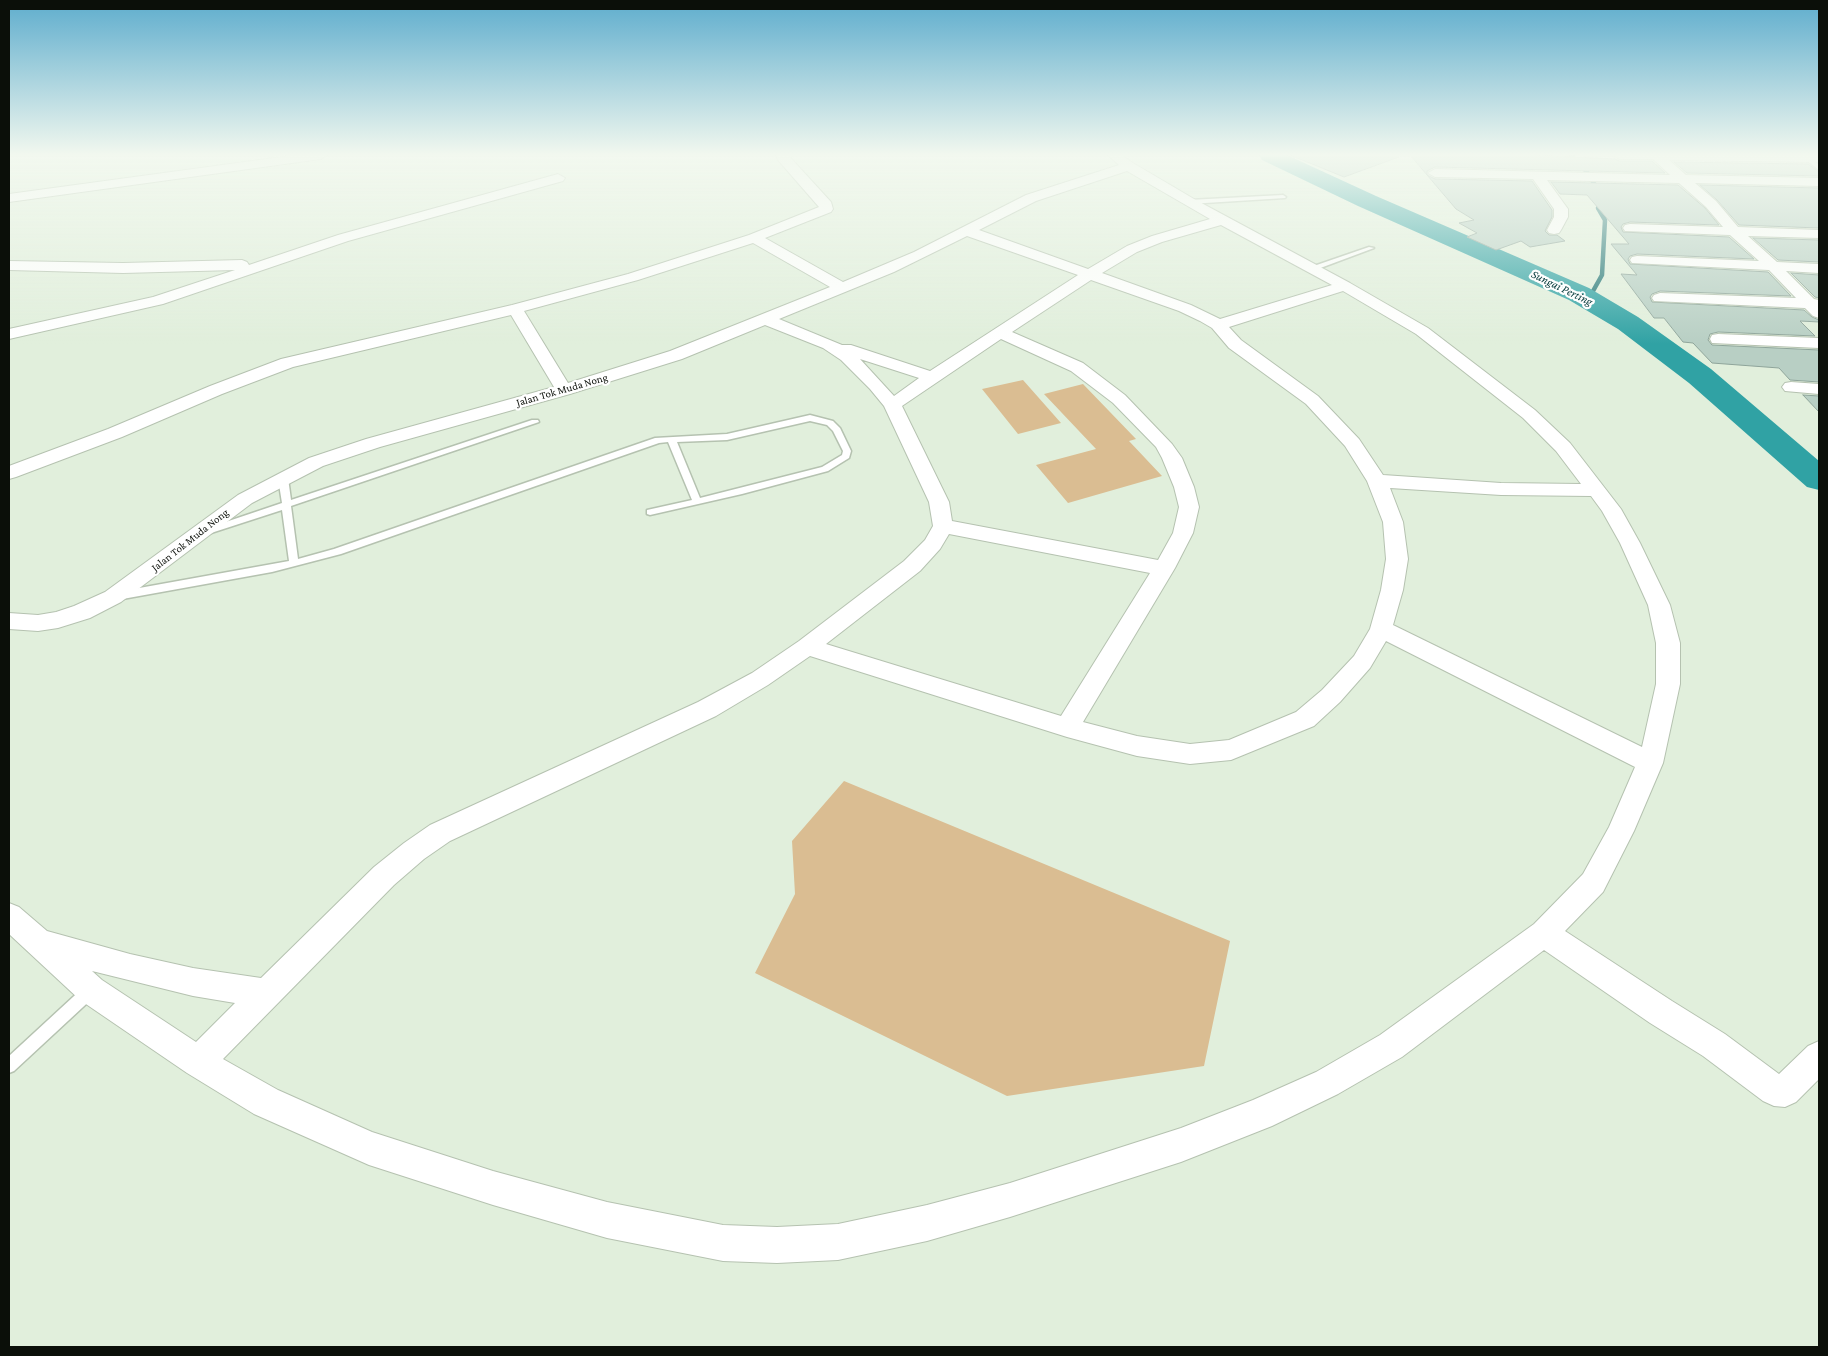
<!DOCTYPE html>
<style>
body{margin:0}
#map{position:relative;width:1828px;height:1356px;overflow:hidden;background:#e1efdc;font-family:"Crimson Pro",serif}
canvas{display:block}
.frame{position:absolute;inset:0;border:10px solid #0b0f09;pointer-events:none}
</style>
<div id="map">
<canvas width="1828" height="1356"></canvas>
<div class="frame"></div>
</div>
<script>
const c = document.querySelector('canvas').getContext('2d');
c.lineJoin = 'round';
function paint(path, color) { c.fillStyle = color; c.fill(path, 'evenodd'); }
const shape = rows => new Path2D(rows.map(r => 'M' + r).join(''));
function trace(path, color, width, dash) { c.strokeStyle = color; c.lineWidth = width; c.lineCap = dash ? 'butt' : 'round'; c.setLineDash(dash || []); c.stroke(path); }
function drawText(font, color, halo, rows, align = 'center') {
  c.font = font + ' "Crimson Pro",serif'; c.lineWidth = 4.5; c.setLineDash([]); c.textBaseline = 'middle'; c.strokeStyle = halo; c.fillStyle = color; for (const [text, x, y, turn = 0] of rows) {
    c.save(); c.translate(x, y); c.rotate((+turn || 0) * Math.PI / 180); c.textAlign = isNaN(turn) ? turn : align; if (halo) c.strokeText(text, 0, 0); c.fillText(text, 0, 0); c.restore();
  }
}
paint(shape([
 [1023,380,1061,423,1018,434,982,389],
 [1083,384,1136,439,1129,441,1162,476,1068,503,1036,465,1096,449,1044,394],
 [844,781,1230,941,1204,1066,1007,1096,755,973,795,894,792,841]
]), '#dabd92');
trace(shape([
 [1571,155,1587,172,1598,190],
 [1588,300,1602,275,1605,220,1598,208,1602,199]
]), '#257676', 4.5);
paint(shape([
 [1259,155,1287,155,1376,196,1589,288,1638,317,1711,369,1819,461,1819,490,1807,487,1689,383,1618,329,1569,300,1358,206,1262,160,1259,155]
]), '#30a2a4');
const building = shape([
 [1290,155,1398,155,1399,157,1344,177,1290,155],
 [1410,155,1530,155,1615,159,1619,161,1652,161,1665,173,1435,167,1427,171,1427,175,1435,179,1532,181,1552,210,1552,217,1545,231,1549,235,1557,235,1565,241,1530,247,1521,241,1496,250,1467,237,1477,233,1459,223,1474,220,1456,209,1410,155],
 [1674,162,1808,164,1819,172,1819,176,1687,173,1674,162],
 [1551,182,1678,185,1705,208,1719,225,1630,222,1623,224,1621,227,1623,232,1729,237,1754,259,1637,254,1630,256,1628,259,1630,264,1768,272,1791,296,1660,291,1652,294,1650,297,1652,302,1804,310,1812,317,1819,320,1819,322,1800,321,1815,336,1718,332,1710,334,1708,340,1712,345,1819,350,1819,382,1790,380,1779,368,1712,363,1693,343,1683,342,1664,318,1654,318,1621,274,1637,275,1611,244,1629,244,1587,195,1560,194,1551,182],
 [1700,185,1819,188,1819,228,1739,225,1717,200,1700,185],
 [1753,238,1819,240,1819,262,1778,260,1753,238],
 [1791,273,1819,275,1819,298,1815,297,1791,273],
 [1803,395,1819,396,1819,412,1803,395]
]);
paint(building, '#b8cfc4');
trace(building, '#8ea49a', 1);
const service = shape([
 [1805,157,1809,157,1819,165,1819,170,1805,159,1805,157],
 [1283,195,1286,197,1285,198,1189,204,1186,202,1189,200,1283,195],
 [1369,247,1374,248,1315,270,1308,268,1369,247],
 [810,415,833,421,840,428,851,451,849,458,828,471,742,494,650,515,647,514,647,510,692,500,668,442,659,443,341,554,272,572,117,600,112,596,117,592,289,561,282,510,208,534,205,535,200,532,202,530,282,503,278,478,280,476,286,476,288,478,291,500,532,420,538,420,539,422,291,506,298,559,334,549,655,438,727,434,810,415],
 [810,421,827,425,833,431,843,451,842,455,822,467,700,498,677,442,727,440,810,421],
 [91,983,96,985,98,990,96,995,14,1071,9,1073,9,1056,86,985,91,983]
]);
const minor = shape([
 [296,155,327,155,321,159,9,202,9,194,296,155],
 [776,155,788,155,831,202,833,209,831,212,765,238,843,282,914,252,1026,195,1119,165,1108,155,1121,155,1133,163,1194,199,1350,283,1428,328,1535,410,1570,443,1621,509,1640,543,1670,605,1680,643,1680,684,1663,763,1634,831,1603,892,1565,931,1672,1001,1725,1034,1779,1074,1808,1046,1819,1041,1819,1079,1796,1102,1785,1107,1774,1106,1763,1101,1703,1056,1650,1023,1544,950,1402,1057,1338,1094,1272,1126,1181,1162,1010,1217,927,1241,838,1260,777,1263,723,1261,607,1238,493,1205,369,1165,254,1114,187,1073,80,1000,9,934,9,903,19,907,47,931,130,954,193,968,261,978,374,867,404,843,430,825,698,702,752,673,799,641,904,561,925,540,933,526,929,502,884,406,870,389,841,360,823,348,765,325,682,359,570,394,380,447,323,466,252,503,121,602,90,618,58,628,38,631,9,629,9,613,38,615,56,612,74,606,105,592,238,495,309,458,366,439,554,387,511,315,293,367,222,394,122,437,16,477,9,479,9,466,108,429,210,386,281,359,512,305,628,274,749,235,819,207,778,160,776,155],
 [1127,171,1210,219,1152,236,1127,246,1088,269,979,230,1036,201,1127,171],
 [1221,225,1332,285,1220,319,1191,305,1102,273,1137,252,1162,242,1221,225],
 [967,236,1078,275,930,371,851,345,842,345,779,319,894,272,967,236],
 [753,243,830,287,670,351,568,383,524,311,638,280,753,243],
 [1091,280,1179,311,1200,321,1212,328,1229,348,1306,404,1345,446,1367,481,1383,522,1386,559,1381,590,1370,629,1354,656,1322,690,1296,712,1229,740,1190,744,1137,736,1083,722,1175,568,1193,533,1199,507,1194,487,1182,458,1172,444,1125,395,1083,363,1012,332,1091,280],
 [1343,291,1416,334,1523,418,1556,451,1581,484,1501,483,1383,475,1359,439,1318,396,1241,340,1229,327,1343,291],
 [1001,339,1071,371,1113,403,1156,447,1162,458,1174,487,1179,507,1173,533,1158,560,952,521,949,502,902,406,1001,339],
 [860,359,919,378,894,396,860,359],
 [1390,488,1501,495,1591,496,1602,511,1620,543,1648,605,1656,643,1656,684,1642,747,1393,625,1403,590,1408,559,1403,522,1390,488],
 [949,534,1150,573,1061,716,826,644,920,571,940,549,949,534],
 [1386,641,1635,767,1609,827,1583,874,1534,924,1380,1035,1316,1072,1253,1100,1181,1128,1010,1183,927,1205,838,1224,777,1227,723,1225,607,1202,493,1171,372,1132,278,1090,223,1059,394,885,424,859,450,841,716,716,768,685,810,656,1067,737,1137,756,1190,764,1231,760,1314,726,1340,702,1370,668,1386,641],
 [92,971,193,996,235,1003,196,1042,102,980,92,971],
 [1613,155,1819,155,1819,162,1669,160,1686,175,1819,178,1819,186,1695,183,1716,201,1738,227,1819,230,1819,238,1748,236,1777,262,1819,264,1819,273,1786,271,1814,299,1819,300,1819,318,1813,316,1805,308,1654,301,1652,298,1654,295,1660,293,1796,298,1769,270,1632,263,1630,260,1632,257,1637,256,1759,261,1730,235,1625,231,1623,228,1625,225,1630,224,1723,227,1706,207,1679,183,1547,180,1568,209,1568,217,1561,230,1559,233,1554,234,1549,233,1547,230,1554,217,1554,209,1533,179,1435,177,1428,173,1435,169,1670,175,1653,159,1619,159,1613,155],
 [558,174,565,178,563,181,348,241,163,304,9,339,9,329,153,297,235,270,123,273,9,270,9,261,123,263,242,260,247,262,249,265,338,235,558,174],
 [1718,334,1819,338,1819,348,1712,343,1710,339,1712,335,1718,334],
 [1791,382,1819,384,1819,394,1785,391,1782,387,1785,383,1791,382]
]);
trace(service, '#b5c2b0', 3);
trace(minor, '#b5c2b0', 2);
paint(service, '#fff');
paint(minor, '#fff');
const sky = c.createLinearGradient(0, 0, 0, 344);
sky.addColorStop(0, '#5eadcd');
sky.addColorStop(0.45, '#f2f8ef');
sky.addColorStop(1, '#f2f8ef00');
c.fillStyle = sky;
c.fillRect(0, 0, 1828, 344);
drawText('11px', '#0b0f09', '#fff', [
 ["Jalan Tok Muda Nong",562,390,-16],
 ["Jalan Tok Muda Nong",190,540,-38]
]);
drawText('italic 12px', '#083c3d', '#fff', [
 ["Sungai Perting",1562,288,26]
]);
</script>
